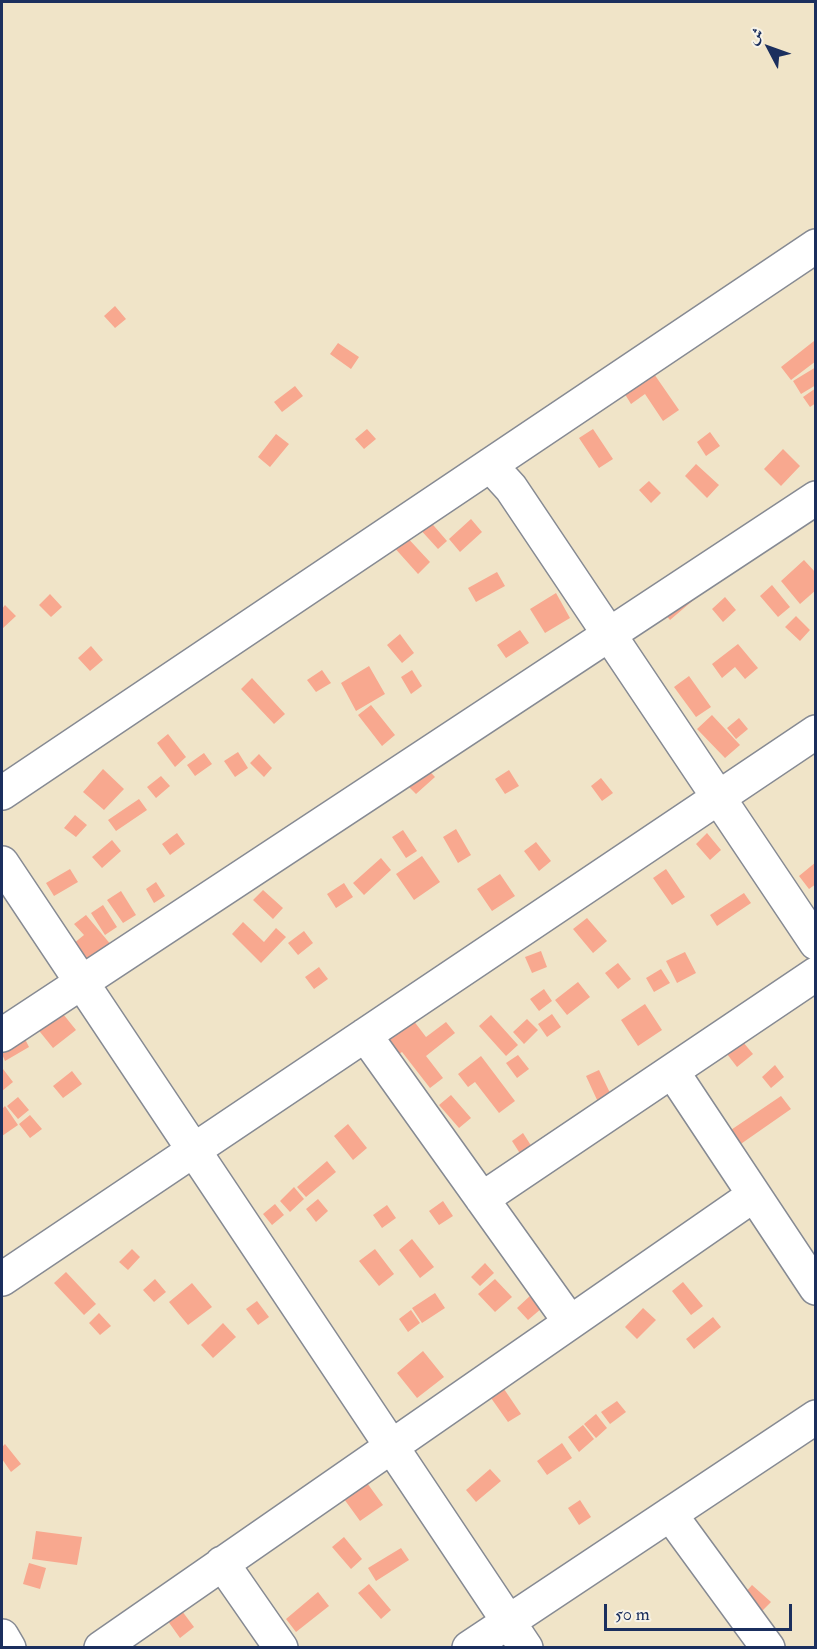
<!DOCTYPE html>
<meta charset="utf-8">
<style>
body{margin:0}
#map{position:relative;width:817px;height:1649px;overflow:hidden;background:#f0e4c8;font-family:"IM FELL Double Pica",Amiri,serif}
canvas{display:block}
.frame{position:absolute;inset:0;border:3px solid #1b2f5e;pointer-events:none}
.north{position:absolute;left:739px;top:18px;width:60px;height:60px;-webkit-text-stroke:4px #f7f3e8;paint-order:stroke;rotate:311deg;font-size:16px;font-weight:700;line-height:24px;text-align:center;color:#1b2f5e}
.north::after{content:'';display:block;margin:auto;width:21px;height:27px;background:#1b2f5e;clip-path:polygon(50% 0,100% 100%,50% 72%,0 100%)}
.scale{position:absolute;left:604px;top:1604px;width:188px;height:27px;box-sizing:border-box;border:3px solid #1b2f5e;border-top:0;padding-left:8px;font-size:18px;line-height:21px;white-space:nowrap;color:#1b2f5e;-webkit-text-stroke:4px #f7f3e8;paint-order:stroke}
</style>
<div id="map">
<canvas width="817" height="1649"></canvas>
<div class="frame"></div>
<div class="north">ش</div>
<div class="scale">50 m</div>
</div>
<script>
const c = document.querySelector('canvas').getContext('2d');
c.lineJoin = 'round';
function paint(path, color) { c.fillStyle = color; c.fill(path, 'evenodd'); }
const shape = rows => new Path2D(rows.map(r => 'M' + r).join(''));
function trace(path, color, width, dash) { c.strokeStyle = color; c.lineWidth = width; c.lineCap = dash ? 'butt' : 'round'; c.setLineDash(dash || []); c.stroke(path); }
paint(shape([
 [115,306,126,319,115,328,104,316],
 [814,341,816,361,791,380,781,367],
 [338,343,359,357,351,369,330,354],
 [816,367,816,385,801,394,793,381],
 [652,371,679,410,663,421,645,394,631,404,623,391],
 [295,386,303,396,282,412,274,402],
 [816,388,816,403,810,407,803,397],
 [367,429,376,439,364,449,355,439],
 [593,429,613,459,599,468,579,438],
 [710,432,720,446,706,456,697,442],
 [276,434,289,444,270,467,258,457],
 [783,449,800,466,781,486,764,469],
 [696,464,719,485,707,498,685,476],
 [649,481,661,493,651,503,639,490],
 [428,519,447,541,438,549,418,527],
 [471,519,482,532,460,552,449,539],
 [404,534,430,562,418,574,392,545],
 [804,560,816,573,816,590,800,604,781,581],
 [497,572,505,586,476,602,468,588],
 [772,585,790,607,778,617,760,596],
 [687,586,697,597,670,620,660,608],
 [556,593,570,618,545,633,530,609],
 [50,594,62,607,51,617,39,605],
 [725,597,736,610,723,622,712,609],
 [5,605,16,616,2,629,2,609],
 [796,616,810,630,800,641,785,627],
 [520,630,529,643,506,658,497,645],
 [400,634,414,653,402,663,387,645],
 [738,644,758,668,745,679,735,667,722,678,712,664],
 [91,646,103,660,90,671,78,658],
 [369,666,385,694,356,711,341,683],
 [322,670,331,683,316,692,307,680],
 [412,670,422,686,411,694,401,677],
 [689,676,711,707,696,717,674,687],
 [252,678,285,714,274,724,241,689],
 [371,705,395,735,382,746,358,715],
 [712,715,740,745,725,758,697,729],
 [739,718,748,729,736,739,727,728],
 [168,734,186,757,175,767,157,743],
 [238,752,248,768,235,777,224,761],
 [204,753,212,764,195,776,187,765],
 [259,754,272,768,264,777,250,763],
 [418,759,435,777,416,794,399,777],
 [103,769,124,789,104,810,83,792],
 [509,770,519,786,505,794,495,779],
 [161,776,170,786,156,798,147,787],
 [601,778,613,793,602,801,591,786],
 [139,799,147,810,116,831,108,820],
 [75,815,87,825,76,837,64,828],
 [456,829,471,855,458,863,443,837],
 [403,830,417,851,406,858,392,837],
 [177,833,185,844,170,855,162,844],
 [707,833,721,850,710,860,696,844],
 [112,840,121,851,102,868,92,857],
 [536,842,551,861,539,871,524,851],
 [422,856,440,882,414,900,396,874],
 [381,858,391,870,364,895,353,883],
 [816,862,816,884,809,889,799,876],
 [70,869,78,882,54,896,46,883],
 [666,869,685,897,672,905,653,878],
 [500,874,515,896,492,911,477,889],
 [156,882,165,896,154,903,146,889],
 [344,883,353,897,336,908,327,894],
 [263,890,283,908,273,919,253,900],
 [121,891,136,915,123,923,107,900],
 [744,893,751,903,717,926,710,915],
 [103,905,117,927,105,935,91,913],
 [86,915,112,946,89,964,73,944,84,935,74,924],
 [587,918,607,941,593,953,573,929],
 [243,922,264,942,276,928,286,937,261,963,232,934],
 [304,931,313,943,298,955,288,943],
 [541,951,547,967,532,973,525,957],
 [685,952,696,973,677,983,666,961],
 [618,963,631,979,618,989,605,973],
 [319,967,328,979,314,989,305,977],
 [661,969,670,983,654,992,646,978],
 [578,982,590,997,567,1015,555,1000],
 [544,989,552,1001,539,1011,530,999],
 [645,1004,662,1030,638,1046,621,1020],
 [59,1009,76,1030,53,1048,36,1027],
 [552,1014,561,1027,547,1037,538,1024],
 [491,1015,518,1045,506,1056,479,1026],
 [410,1016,426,1037,446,1022,455,1033,426,1056,443,1078,430,1088,402,1052,396,1056,382,1037],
 [527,1019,538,1030,524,1044,513,1032],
 [23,1035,29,1047,5,1061,2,1054,2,1048],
 [743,1042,753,1054,737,1067,727,1054],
 [518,1055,529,1069,517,1078,506,1063],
 [481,1056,515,1101,499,1113,475,1082,468,1087,458,1074],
 [775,1065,784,1077,771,1088,762,1077],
 [3,1069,13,1082,2,1091,2,1071],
 [599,1070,611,1095,598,1102,586,1076],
 [72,1071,82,1084,63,1098,53,1086],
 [451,1095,471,1118,459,1128,439,1105],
 [781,1096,791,1109,735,1148,725,1134],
 [18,1097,29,1110,18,1119,7,1106],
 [5,1106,18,1125,2,1136,2,1109],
 [30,1115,42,1129,30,1138,19,1124],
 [348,1124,367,1148,353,1160,334,1136],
 [523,1133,532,1147,521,1155,512,1141],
 [327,1161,336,1172,306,1197,297,1187],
 [294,1187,304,1199,290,1212,280,1201],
 [318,1199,328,1211,316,1222,306,1209],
 [443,1201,453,1216,439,1225,429,1211],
 [275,1204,284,1215,272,1225,263,1214],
 [387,1205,396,1218,382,1228,373,1215],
 [412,1239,434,1267,420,1278,399,1250],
 [132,1249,140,1257,128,1270,119,1262],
 [375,1249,394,1274,379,1286,359,1261],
 [485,1263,494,1273,480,1286,471,1277],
 [66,1272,96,1304,84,1315,54,1283],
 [155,1279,166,1292,154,1302,143,1290],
 [495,1279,512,1297,495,1312,478,1294],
 [683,1282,703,1306,691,1315,672,1291],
 [192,1283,212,1307,188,1325,169,1302],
 [435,1293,445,1308,422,1323,412,1308],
 [531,1295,542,1308,528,1320,517,1308],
 [257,1301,269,1317,258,1325,246,1309],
 [643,1308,656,1320,637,1339,625,1327],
 [411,1310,420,1323,408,1332,399,1319],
 [99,1313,111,1326,100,1335,89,1323],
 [713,1317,721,1327,694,1349,686,1339],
 [223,1323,236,1337,213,1358,201,1345],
 [423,1351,444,1377,417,1398,397,1373],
 [504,1389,521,1414,508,1422,491,1398],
 [617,1401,626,1412,610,1424,601,1412],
 [596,1414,607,1428,596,1438,584,1424],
 [583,1425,594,1439,579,1452,568,1437],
 [562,1443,572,1458,547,1475,537,1461],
 [5,1444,21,1464,11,1472,2,1459,2,1447],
 [490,1469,501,1481,476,1502,466,1490],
 [362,1476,383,1505,360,1521,339,1492],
 [580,1500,591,1517,579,1525,568,1508],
 [36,1531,82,1537,77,1565,32,1559],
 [344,1537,362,1559,351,1569,332,1547],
 [401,1548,409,1560,376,1581,368,1568],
 [29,1563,46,1568,40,1589,23,1584],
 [369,1584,391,1610,381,1619,358,1593],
 [752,1585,771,1602,762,1611,744,1594],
 [318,1592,329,1606,296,1632,286,1619],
 [173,1599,194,1627,180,1638,160,1610]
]), '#f8a88f');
const minor = shape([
 [490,465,511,488,816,943],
 [2,793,816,246],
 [2,863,526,1648],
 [2,1035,816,498],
 [365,1035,570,1322],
 [672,1071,816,1288],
 [482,1199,816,974],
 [2,1279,816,732],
 [670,1514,768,1648],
 [222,1563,281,1648],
 [2,1636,9,1648],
 [101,1648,754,1195],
 [469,1648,816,1417]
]);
trace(minor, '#868a93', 36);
trace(minor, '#fff', 33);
</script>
